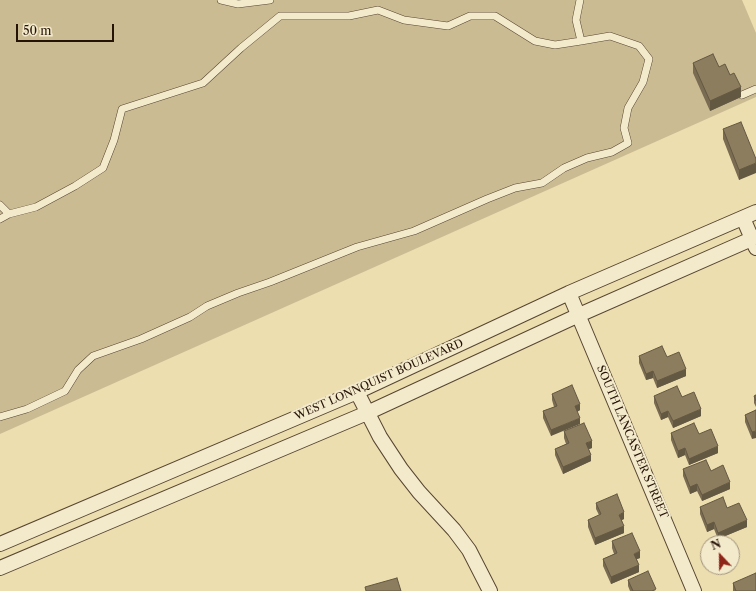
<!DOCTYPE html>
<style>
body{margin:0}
#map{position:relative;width:756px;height:591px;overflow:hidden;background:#eddeb0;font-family:"Libre Caslon Text",serif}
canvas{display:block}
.north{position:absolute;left:700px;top:535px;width:40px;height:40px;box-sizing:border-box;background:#f3eacc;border:1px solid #a1947d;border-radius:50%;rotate:338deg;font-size:11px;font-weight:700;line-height:16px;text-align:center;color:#251307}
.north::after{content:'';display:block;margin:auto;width:14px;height:18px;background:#8f2418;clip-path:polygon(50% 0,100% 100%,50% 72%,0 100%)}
.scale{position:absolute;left:16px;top:24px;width:98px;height:18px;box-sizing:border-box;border:2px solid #251307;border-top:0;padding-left:5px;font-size:12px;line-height:14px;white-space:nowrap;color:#251307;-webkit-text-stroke:3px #f3eacc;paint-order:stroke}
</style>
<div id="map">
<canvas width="756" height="591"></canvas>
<div class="north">N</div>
<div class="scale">50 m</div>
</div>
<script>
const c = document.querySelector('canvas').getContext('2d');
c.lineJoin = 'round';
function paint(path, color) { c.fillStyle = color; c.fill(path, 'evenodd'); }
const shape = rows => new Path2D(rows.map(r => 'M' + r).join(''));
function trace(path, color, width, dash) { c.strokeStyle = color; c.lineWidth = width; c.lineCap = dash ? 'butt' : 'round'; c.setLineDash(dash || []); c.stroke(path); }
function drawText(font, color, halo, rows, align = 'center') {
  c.font = font + ' "Libre Caslon Text",serif'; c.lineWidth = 4; c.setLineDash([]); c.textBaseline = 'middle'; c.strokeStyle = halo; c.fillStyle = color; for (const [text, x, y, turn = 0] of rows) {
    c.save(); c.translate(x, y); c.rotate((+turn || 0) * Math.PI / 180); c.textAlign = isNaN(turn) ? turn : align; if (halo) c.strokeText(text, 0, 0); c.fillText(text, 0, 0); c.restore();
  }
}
paint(shape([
 [0,0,742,0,756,33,756,97,0,434]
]), '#cbbb93');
const lane = shape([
 [221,0,238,4,270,0],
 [742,95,756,89],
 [0,205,9,214,36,207,75,186,103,168,114,140,122,109,203,83,241,48,280,16,349,16,378,10,404,20,448,26,470,16,495,16,535,41,555,45,581,41,576,20,580,0],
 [0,219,9,214],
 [0,417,27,409,65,391,78,370,93,356,141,339,190,317,207,306,238,293,270,282,357,247,414,231,487,199,515,188,542,183,564,168,587,158,612,152,628,143,624,128,628,108,643,82,649,59,639,46,610,36,581,41]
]);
const street = shape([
 [743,218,756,248],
 [569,293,694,591],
 [357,392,380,437,401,469,419,492,454,530,469,550,490,591],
 [0,544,357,392,569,293,756,212],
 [0,568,367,413,579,315,756,237]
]);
trace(lane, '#574631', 8);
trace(street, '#574631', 16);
trace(lane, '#f3eacc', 7);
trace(street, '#f3eacc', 14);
paint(shape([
 [693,63,719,67,730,75,741,97,710,111,693,73],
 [723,129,756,159,739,180,723,139],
 [639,356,667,357,686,376,657,388,653,378,646,380,639,363],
 [552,394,580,410,577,412,551,436,543,418,543,411,554,407,552,400],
 [756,395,756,407,754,403,754,396],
 [654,396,682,397,701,416,673,428,668,417,661,420,654,403],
 [756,410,752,439,745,422,745,415],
 [564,431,592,448,589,449,591,461,563,474,555,455,555,449,566,444,564,438],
 [671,433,699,434,718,453,689,465,685,455,678,458,671,440],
 [683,469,711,471,730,489,702,501,697,491,690,494,683,476],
 [596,503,624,519,622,520,624,533,595,545,588,527,588,520,599,515,596,509],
 [700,507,727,508,747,527,718,539,714,529,707,532,700,514],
 [612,541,640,558,637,559,639,572,611,584,603,566,603,559,614,554,612,548],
 [628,580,656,591,630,591,628,586],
 [733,583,756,591,733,591]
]), '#796c52');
paint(shape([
 [741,87,741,97,710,111,710,101],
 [756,163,756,173,739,180,739,170],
 [686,369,686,376,657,388,657,381],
 [653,371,653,378,646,380,646,374],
 [580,404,580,410,575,413,575,406],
 [701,409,701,416,673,428,673,421],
 [668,411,668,417,661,420,661,414],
 [580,418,580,424,551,436,551,430],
 [756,431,756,438,752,439,752,432],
 [592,441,592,448,586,450,586,443],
 [718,446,718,453,689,465,689,459],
 [685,448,685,455,678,458,678,451],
 [591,455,591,461,563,474,563,467],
 [730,482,730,489,702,501,702,495],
 [697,484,697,491,690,494,690,487],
 [624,512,624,519,619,521,619,515],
 [747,520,747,527,718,539,718,533],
 [714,522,714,529,707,532,707,525],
 [624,526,624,533,595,545,595,538],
 [640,551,640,558,634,560,634,554],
 [639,565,639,572,611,584,611,577]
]), '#635842');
const building = shape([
 [713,54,719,67,725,64,730,75,734,73,741,87,710,101,693,63,713,54],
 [741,122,756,159,756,163,739,170,723,129,741,122],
 [662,346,667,357,679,352,686,369,657,381,653,371,646,374,639,356,662,346],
 [572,385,580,404,575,406,580,418,551,430,543,411,557,406,552,394,572,385],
 [677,386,682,397,694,392,701,409,673,421,668,411,661,414,654,396,677,386],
 [756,395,756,401,754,396,756,395],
 [756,410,756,431,752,432,745,415,756,410],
 [584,423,592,441,586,443,591,455,563,467,555,449,569,443,564,431,584,423],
 [694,423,699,434,711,429,718,446,689,459,685,448,678,451,671,433,694,423],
 [706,460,711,471,723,465,730,482,702,495,697,484,690,487,683,469,706,460],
 [617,494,624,512,619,515,624,526,595,538,588,520,601,514,596,503,617,494],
 [723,497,727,508,739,503,747,520,718,533,714,522,707,525,700,507,723,497],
 [632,533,640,551,634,554,639,565,611,577,603,559,617,553,612,541,632,533],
 [648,571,656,589,652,591,633,591,628,580,648,571],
 [756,573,756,591,736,591,733,583,756,573],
 [397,578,401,591,366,591,365,587,397,578]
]);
paint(building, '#8d7d5f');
trace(building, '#635842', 1);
drawText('11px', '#251307', '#f3eacc', [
 ["WEST LONNQUIST BOULEVARD",379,380,-24],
 ["SOUTH LANCASTER STREET",632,442,67]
]);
</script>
